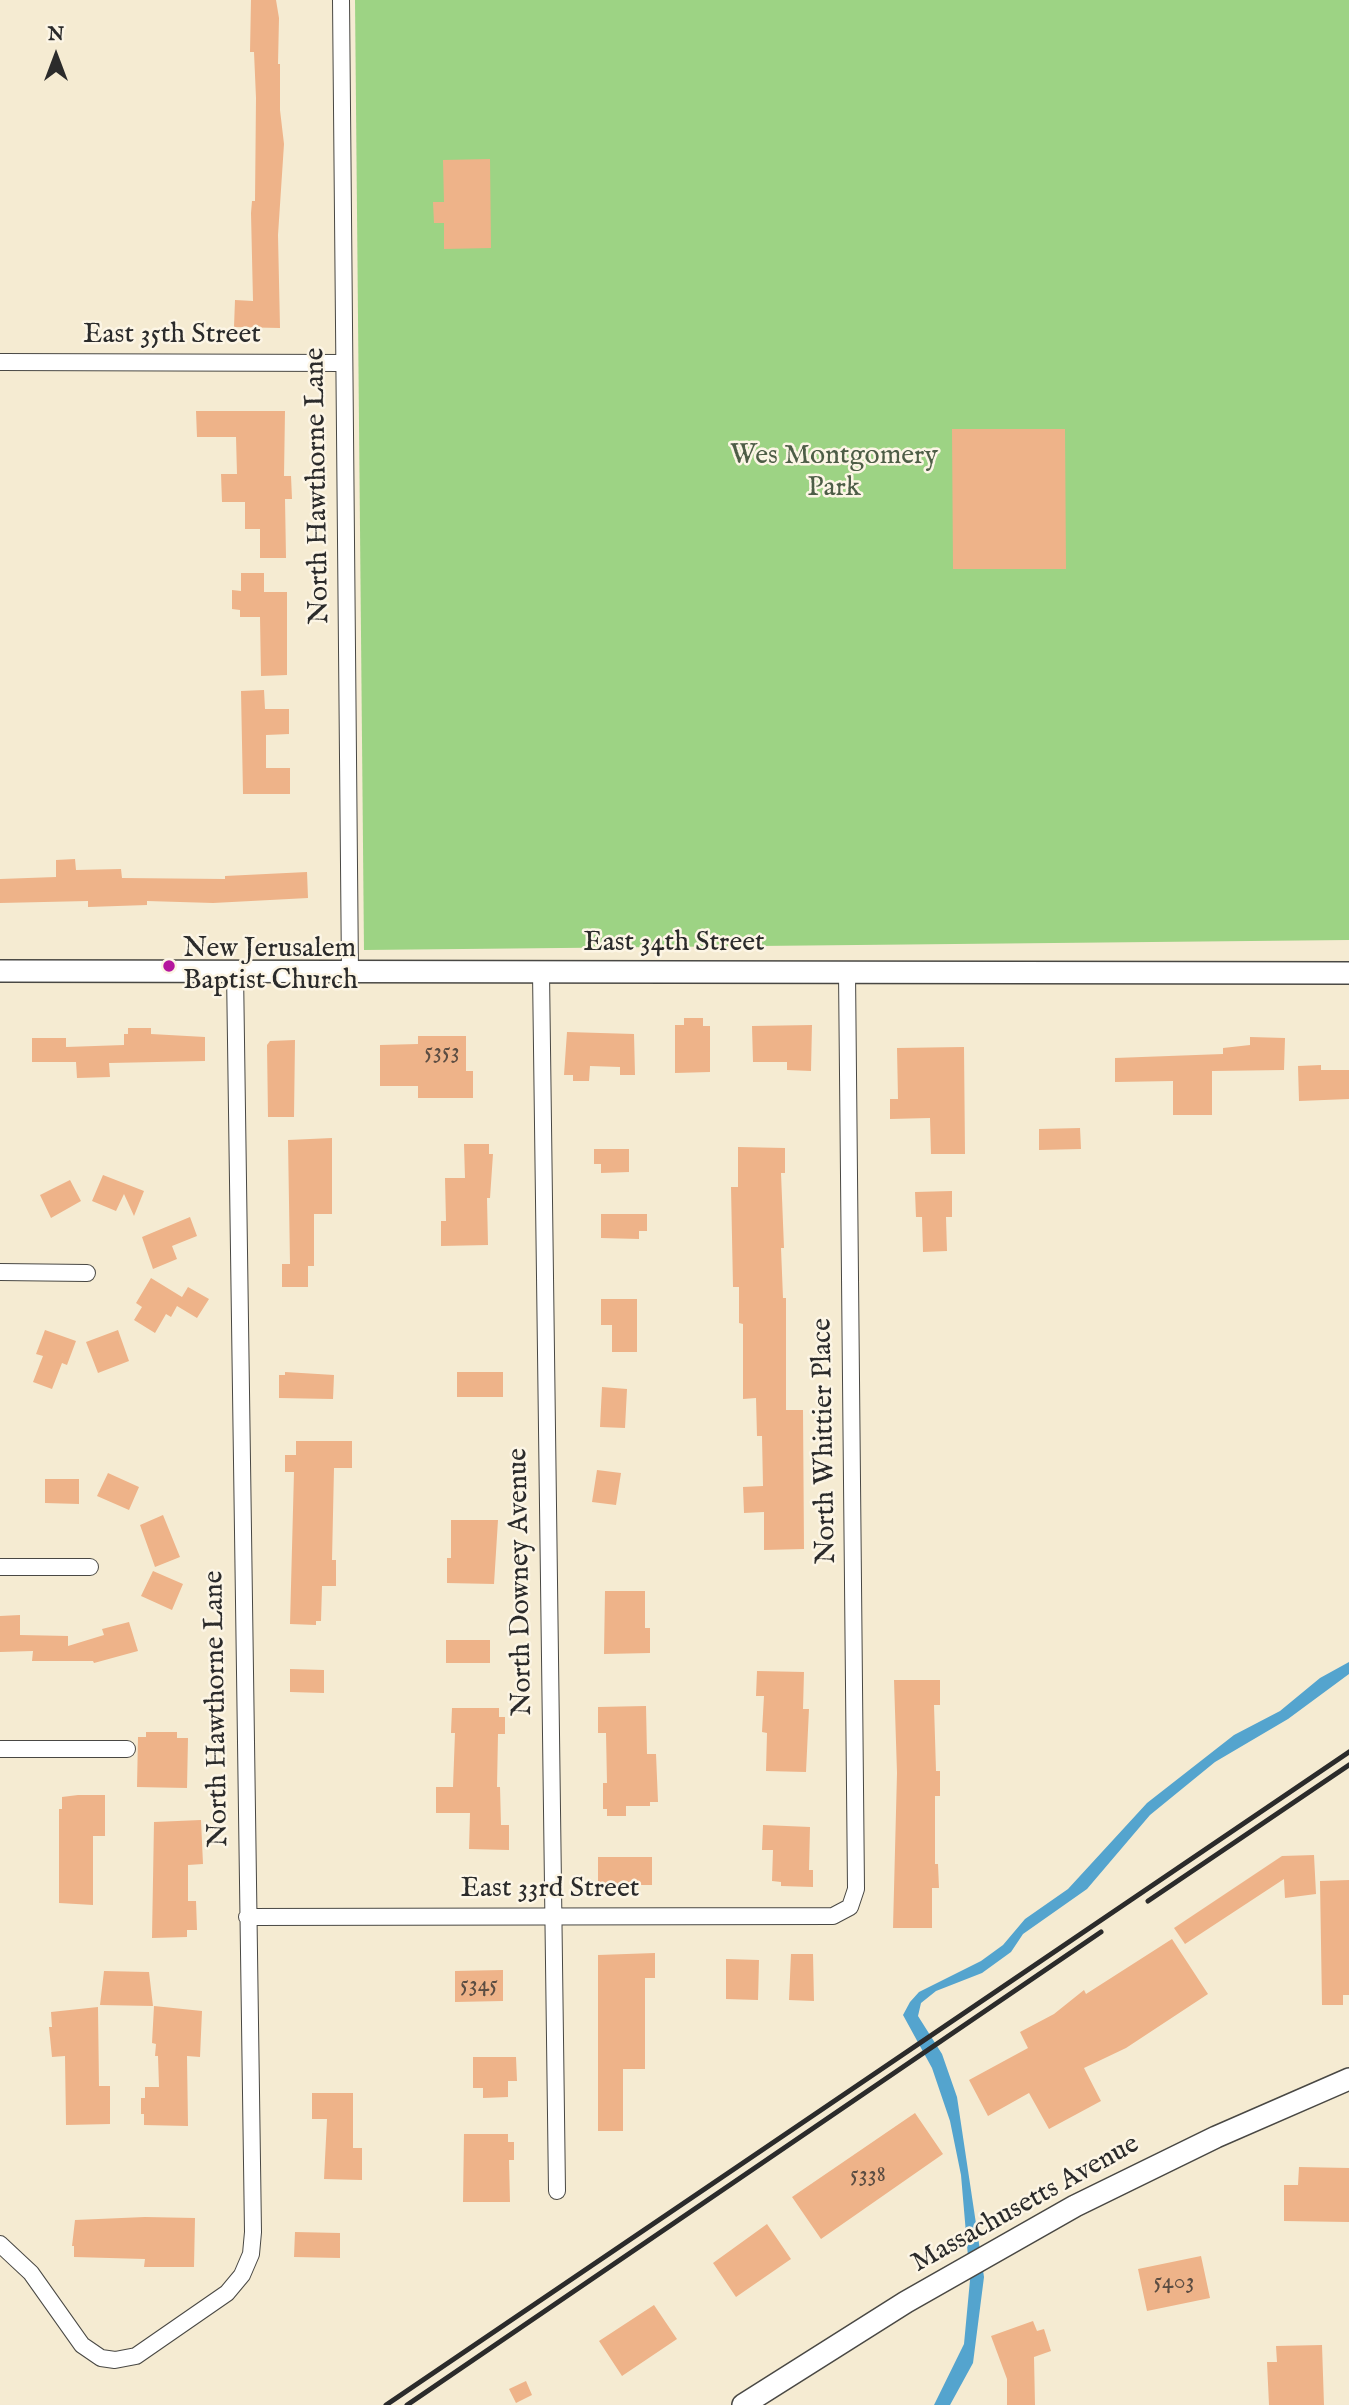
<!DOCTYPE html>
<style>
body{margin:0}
#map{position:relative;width:1349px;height:2405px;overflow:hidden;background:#f5ebd2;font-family:"IM FELL English",serif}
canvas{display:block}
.north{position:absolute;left:21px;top:21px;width:70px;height:70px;-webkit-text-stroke:5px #fcf5e5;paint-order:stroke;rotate:0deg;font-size:19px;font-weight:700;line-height:28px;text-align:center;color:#2b2b2b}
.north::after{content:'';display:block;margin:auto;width:24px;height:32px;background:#2b2b2b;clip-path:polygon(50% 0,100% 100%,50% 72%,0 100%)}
</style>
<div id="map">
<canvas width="1349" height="2405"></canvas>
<div class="north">N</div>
</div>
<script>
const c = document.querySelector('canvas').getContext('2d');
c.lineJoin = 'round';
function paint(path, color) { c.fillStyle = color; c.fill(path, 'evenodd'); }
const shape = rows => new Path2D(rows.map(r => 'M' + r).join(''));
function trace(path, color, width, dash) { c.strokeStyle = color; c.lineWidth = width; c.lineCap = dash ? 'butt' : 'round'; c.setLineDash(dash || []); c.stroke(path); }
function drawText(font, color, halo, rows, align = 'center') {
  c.font = font + ' "IM FELL English",serif'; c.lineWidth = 5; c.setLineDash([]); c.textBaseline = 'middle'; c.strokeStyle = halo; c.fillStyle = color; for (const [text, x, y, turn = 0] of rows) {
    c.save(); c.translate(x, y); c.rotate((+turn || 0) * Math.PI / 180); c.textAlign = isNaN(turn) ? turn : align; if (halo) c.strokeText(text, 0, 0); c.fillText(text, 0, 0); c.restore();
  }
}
paint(shape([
 [355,0,1349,0,1349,940,364,950]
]), '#9dd384');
paint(shape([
 [1349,1662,1349,1674,1288,1719,1215,1762,1150,1815,1087,1889,1023,1934,1011,1952,982,1973,936,1991,921,2003,918,2016,942,2054,957,2097,984,2277,973,2363,950,2405,934,2405,964,2344,970,2280,961,2175,950,2121,932,2068,903,2015,910,2002,919,1992,981,1961,1003,1945,1025,1919,1068,1889,1147,1803,1234,1735,1280,1711,1320,1678]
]), '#54a4ce');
paint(shape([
 [251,0,276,0,279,18,278,64,280,64,280,110,284,144,278,235,280,328,234,327,235,300,253,301,251,213,252,201,255,201,256,98,254,52,250,52],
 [490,159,491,248,444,249,444,223,434,223,433,202,444,202,443,160],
 [196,411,285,411,284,476,291,476,292,499,285,499,286,558,260,558,260,529,245,529,245,502,222,502,221,474,237,474,236,437,197,437],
 [952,429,1065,429,1066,569,953,569],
 [241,573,264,573,264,592,287,592,287,675,261,676,260,617,240,617,240,610,232,609,232,590,241,591],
 [264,690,265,709,289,709,289,734,266,735,266,768,290,768,290,794,243,794,241,691],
 [75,859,76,870,121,869,122,878,225,879,225,876,307,872,308,898,213,903,147,901,147,905,88,907,88,901,0,903,0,879,56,877,56,860],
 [684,1018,703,1018,703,1026,710,1026,710,1072,675,1073,675,1025,684,1025],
 [812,1025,811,1071,787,1070,787,1062,753,1062,752,1026],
 [128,1028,151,1028,151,1034,205,1037,205,1061,109,1063,110,1077,77,1078,76,1062,32,1062,32,1038,66,1038,66,1047,124,1045,124,1034,128,1034],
 [567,1032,634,1034,635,1075,620,1075,620,1067,590,1066,589,1081,573,1081,573,1075,564,1075],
 [418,1036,466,1036,466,1071,473,1071,473,1098,418,1098,418,1086,380,1086,380,1045,418,1044],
 [1250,1037,1285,1038,1284,1070,1212,1071,1212,1115,1173,1115,1173,1081,1115,1082,1115,1058,1223,1054,1223,1048,1250,1045],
 [295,1040,294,1117,268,1117,267,1045,270,1041],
 [964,1047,965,1154,931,1154,930,1118,890,1119,890,1099,898,1099,897,1048],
 [1321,1065,1321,1070,1349,1070,1349,1099,1299,1101,1298,1066],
 [1080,1128,1081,1149,1039,1150,1039,1129],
 [332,1138,332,1214,314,1214,314,1266,308,1266,308,1287,282,1287,282,1264,290,1264,288,1140],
 [464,1144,489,1144,489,1154,493,1154,490,1198,487,1198,488,1245,441,1246,441,1221,446,1221,445,1178,465,1178],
 [738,1147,785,1148,785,1173,781,1173,784,1248,781,1248,783,1298,786,1298,786,1410,803,1410,804,1549,764,1550,764,1512,744,1513,743,1487,763,1486,762,1436,757,1436,756,1398,743,1399,743,1324,739,1323,739,1287,733,1287,731,1187,738,1187],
 [594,1149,629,1149,629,1172,601,1173,601,1164,594,1164],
 [103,1175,144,1191,134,1216,124,1194,116,1211,92,1201],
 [70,1180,81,1201,51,1218,40,1195],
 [952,1191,952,1217,946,1217,947,1251,923,1252,922,1217,916,1217,915,1192],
 [601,1214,647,1214,647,1231,639,1231,639,1239,601,1238],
 [190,1217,197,1236,172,1246,177,1259,153,1269,142,1237],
 [151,1278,182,1297,188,1287,209,1299,197,1318,177,1306,171,1317,166,1314,155,1333,134,1320,142,1307,136,1303],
 [601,1299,637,1299,637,1352,612,1352,612,1325,601,1325],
 [45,1330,76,1341,67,1365,62,1363,52,1389,33,1382,43,1356,36,1354],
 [118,1330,129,1361,98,1373,86,1342],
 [285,1372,334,1375,333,1399,279,1398,279,1375,285,1375],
 [457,1372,503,1372,503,1397,457,1397],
 [602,1387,627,1389,625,1428,600,1427],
 [296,1441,352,1441,352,1468,334,1468,332,1560,336,1560,336,1586,322,1586,321,1621,316,1621,316,1625,290,1624,294,1472,285,1472,285,1455,296,1455],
 [597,1470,621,1473,616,1505,592,1502],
 [108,1473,139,1487,129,1510,97,1496],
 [45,1479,79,1479,79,1504,45,1503],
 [163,1515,180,1557,155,1567,140,1525],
 [451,1520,498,1520,494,1584,447,1583,447,1558,451,1558],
 [153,1571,183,1584,172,1610,141,1596],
 [605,1591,645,1591,645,1628,650,1628,650,1653,604,1654],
 [20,1615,20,1635,68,1636,68,1646,104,1635,102,1629,129,1622,138,1651,94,1663,93,1661,32,1661,33,1651,0,1652,0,1616],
 [446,1640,490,1640,490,1663,446,1663],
 [290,1669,324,1670,324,1693,290,1692],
 [757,1671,804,1672,803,1709,809,1709,806,1772,766,1771,767,1733,762,1732,764,1696,756,1696],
 [894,1680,940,1680,940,1705,934,1705,936,1771,940,1771,940,1796,935,1796,935,1864,938,1864,939,1888,932,1888,932,1928,893,1928,897,1773],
 [646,1706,647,1754,656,1754,658,1802,650,1802,650,1806,626,1806,626,1816,607,1816,607,1809,603,1809,603,1783,607,1783,606,1733,598,1733,598,1707],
 [452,1708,499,1708,499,1717,505,1717,505,1734,498,1734,497,1787,500,1787,501,1825,509,1825,509,1850,469,1849,470,1813,436,1813,436,1787,453,1787,455,1733,451,1733],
 [146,1732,177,1732,177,1738,188,1738,187,1788,137,1787,138,1737,146,1737],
 [78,1795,105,1795,105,1836,93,1836,93,1905,59,1903,59,1809,62,1809,62,1797],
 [201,1820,203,1864,188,1865,188,1901,196,1901,197,1930,187,1930,187,1937,152,1938,154,1822],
 [763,1825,810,1827,809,1870,813,1870,813,1887,781,1886,781,1882,772,1881,773,1850,762,1850],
 [1314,1855,1316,1894,1285,1898,1284,1879,1185,1944,1174,1928,1282,1856],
 [598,1857,652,1857,652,1885,598,1885],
 [1349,1880,1349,1995,1343,1995,1343,2005,1322,2005,1320,1881],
 [1172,1939,1208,1994,1126,2048,1084,2068,1101,2101,1049,2129,1029,2093,988,2116,969,2080,1028,2048,1020,2032,1054,2014,1084,1990,1086,1994],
 [655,1953,655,1978,645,1978,645,2069,623,2069,623,2131,598,2131,598,1955],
 [791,1954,813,1954,814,2001,789,2000],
 [726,1959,759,1960,758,2000,726,1999],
 [503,1970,503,2001,455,2002,455,1971],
 [104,1971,149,1972,153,2006,100,2005],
 [154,2006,202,2011,200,2057,187,2056,188,2126,144,2125,144,2114,141,2114,141,2098,145,2098,145,2087,159,2087,158,2056,155,2056,156,2044,152,2043],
 [98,2007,99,2086,110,2086,110,2124,66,2125,65,2056,52,2057,49,2027,52,2027,51,2012],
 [473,2057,516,2057,517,2081,508,2081,508,2097,483,2098,483,2088,473,2088],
 [312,2093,353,2093,353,2148,362,2148,362,2180,324,2179,327,2119,312,2119],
 [915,2113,943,2154,821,2239,792,2197],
 [464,2134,508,2134,508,2142,514,2142,514,2160,509,2160,510,2202,463,2202],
 [1299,2167,1349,2168,1349,2222,1284,2221,1284,2185,1298,2185],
 [145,2217,195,2218,194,2267,144,2267,145,2259,74,2257,74,2246,72,2246,75,2220],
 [767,2224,791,2259,736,2297,713,2263],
 [295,2232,340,2233,340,2258,294,2257],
 [1201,2256,1210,2298,1147,2311,1138,2269],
 [654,2305,677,2339,622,2376,599,2341],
 [1033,2321,1037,2331,1044,2329,1051,2351,1034,2357,1035,2405,1007,2405,1007,2379,991,2336],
 [1322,2345,1324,2405,1269,2405,1267,2362,1277,2362,1276,2346],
 [526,2381,532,2395,516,2403,509,2389]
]), '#eeb389');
const street = shape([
 [341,0,350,972],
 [0,362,344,363],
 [541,972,557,2191],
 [0,1272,87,1273],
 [0,1567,90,1567],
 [0,1749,127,1749],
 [247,1917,833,1916,850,1907,856,1889,847,972],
 [0,2244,31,2273,82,2345,101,2358,115,2360,136,2356,227,2293,242,2275,251,2254,253,2232,235,971]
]);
const secondary = shape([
 [0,971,1349,973],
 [743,2405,906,2302,1075,2206,1216,2137,1349,2079]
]);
trace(street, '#494844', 18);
trace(secondary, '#494844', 24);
trace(street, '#fff', 16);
trace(secondary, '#fff', 21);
trace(shape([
 [1148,1901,1349,1765],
 [386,2405,1349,1752],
 [407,2405,1101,1932]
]), '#2b2b2b', 5);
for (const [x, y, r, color] of [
 [169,966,7,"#b5179e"]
]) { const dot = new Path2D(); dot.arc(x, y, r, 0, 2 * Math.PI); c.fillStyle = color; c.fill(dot); trace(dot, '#fcf5e5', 2.5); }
drawText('24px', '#5c4d42', null, [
 ["5353",442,1053],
 ["5345",479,1986],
 ["5338",868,2176],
 ["5403",1174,2283]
]);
drawText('28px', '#2b2b2b', '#fcf5e5', [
 ["East 35th Street",172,336],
 ["North Hawthorne Lane",319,486,-91],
 ["East 34th Street",674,944],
 ["North Whittier Place",826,1441,-91],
 ["North Downey Avenue",522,1582,-91],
 ["North Hawthorne Lane",218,1709,-91],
 ["East 33rd Street",550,1890],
 ["Massachusetts Avenue",1026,2205,-29]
]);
drawText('28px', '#4d5d46', '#fcf5e5', [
 ["Wes Montgomery",834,457],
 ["Park",834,489]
]);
drawText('28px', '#2b2b2b', '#fcf5e5', [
 ["New Jerusalem",183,950],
 ["Baptist Church",183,982]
], 'left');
</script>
